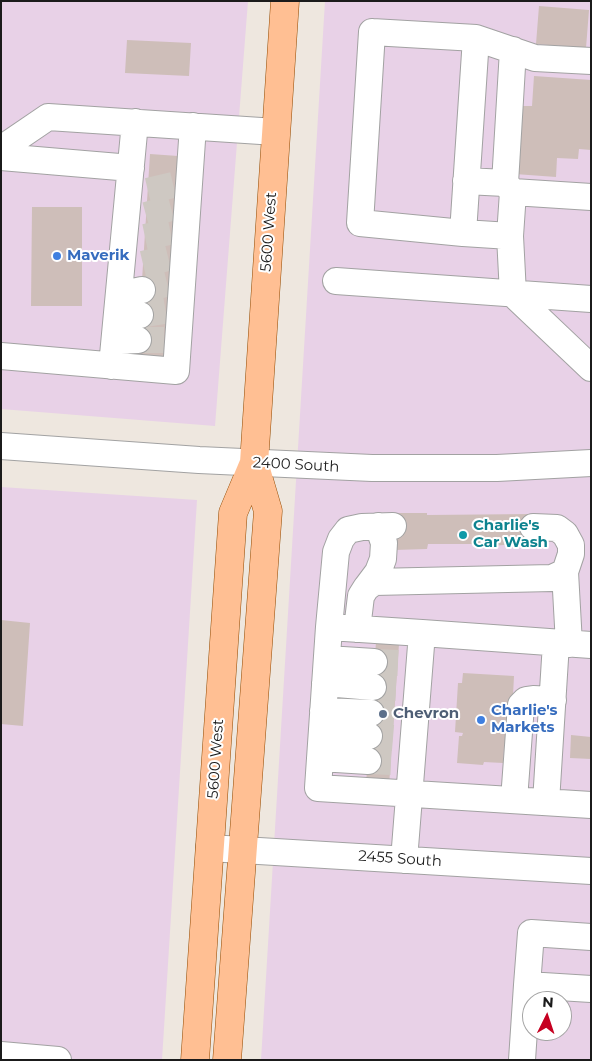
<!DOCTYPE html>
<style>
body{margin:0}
#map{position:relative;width:592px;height:1061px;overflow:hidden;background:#eee7df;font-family:Montserrat,sans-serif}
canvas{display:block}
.frame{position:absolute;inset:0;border:2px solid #1b1b1b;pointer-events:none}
.north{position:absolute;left:522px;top:991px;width:50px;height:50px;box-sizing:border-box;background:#fff;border:1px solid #a4a4a4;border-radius:50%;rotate:4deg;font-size:14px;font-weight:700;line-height:20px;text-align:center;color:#1b1b1b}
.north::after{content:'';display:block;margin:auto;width:18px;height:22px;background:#c60021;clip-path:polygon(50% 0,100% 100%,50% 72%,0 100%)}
</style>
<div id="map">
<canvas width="592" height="1061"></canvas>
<div class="frame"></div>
<div class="north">N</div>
</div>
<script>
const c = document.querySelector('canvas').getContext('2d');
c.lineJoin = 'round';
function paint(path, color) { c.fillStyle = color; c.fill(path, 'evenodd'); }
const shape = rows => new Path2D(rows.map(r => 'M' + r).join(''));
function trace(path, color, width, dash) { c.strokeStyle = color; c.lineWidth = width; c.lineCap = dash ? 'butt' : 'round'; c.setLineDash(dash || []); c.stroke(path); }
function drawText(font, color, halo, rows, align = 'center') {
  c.font = font + ' Montserrat,sans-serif'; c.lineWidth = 4; c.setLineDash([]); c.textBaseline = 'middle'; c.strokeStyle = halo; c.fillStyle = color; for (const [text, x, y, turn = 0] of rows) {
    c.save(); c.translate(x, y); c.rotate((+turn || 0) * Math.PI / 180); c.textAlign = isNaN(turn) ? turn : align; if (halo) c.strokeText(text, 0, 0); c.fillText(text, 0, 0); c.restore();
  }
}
paint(shape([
 [1,1,248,1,215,426,1,409],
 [325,1,591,1,591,1060,261,1060],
 [532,1001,562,1001,562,1031,532,1031],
 [1,487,197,500,162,1060,1,1060]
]), '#e8d1e7');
paint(shape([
 [539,6,589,10,586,48,536,44],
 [127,40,191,43,189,76,125,73],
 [534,76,591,80,591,150,579,149,578,159,557,158,556,177,515,174,520,106,532,106],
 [150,154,178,156,165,361,137,359],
 [32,207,82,207,82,306,31,306],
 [392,513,427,513,427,515,533,514,533,543,475,547,475,544,428,544,427,549,394,550],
 [1,620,30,623,23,726,1,724],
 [376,642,399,644,389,786,366,784],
 [463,673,514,676,512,715,507,714,506,726,511,726,509,749,504,748,503,763,484,762,483,765,457,763,459,736,462,736,463,733,455,732,458,683,462,683],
 [571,735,591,737,591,759,570,758]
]), '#cebeb9');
trace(shape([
 [148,191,177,184],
 [146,215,175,207],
 [145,237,174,231],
 [143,264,172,257],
 [142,290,170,283],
 [140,315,169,310],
 [138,340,167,340],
 [374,662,398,663],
 [373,687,396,688],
 [371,713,394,714],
 [369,736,393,738],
 [368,761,391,762]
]), '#cec8c2', 26, [26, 13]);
const minor = shape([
 [372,32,476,38,463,233,360,223,372,32],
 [476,38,535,58,591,61],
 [1,149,48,117,276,132],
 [1,157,131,168],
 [466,181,505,183,513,192,591,197],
 [505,183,513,50],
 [463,233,510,236,513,192],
 [510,236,513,294,591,368],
 [336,281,591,299],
 [119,295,142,290],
 [117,320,140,315],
 [115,341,138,340],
 [1,356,176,371,193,126],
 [112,366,135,122],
 [1,446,199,460,372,468,497,468,591,463],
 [565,572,569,644],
 [366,588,378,572,383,559,384,543,378,526],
 [329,627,336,552,341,539,348,530,362,527,393,526],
 [357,629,361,596,366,588,374,582,552,578,565,572,571,554,571,545,565,534,557,528,533,527],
 [422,633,329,627,318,788,591,805],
 [327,659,374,662],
 [325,683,373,687],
 [323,711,371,713],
 [322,734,369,736],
 [320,758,368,761],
 [514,800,521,705,526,700,533,699,553,700],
 [546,802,556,643],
 [209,848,591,871],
 [404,860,422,633,591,645],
 [527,985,531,933,591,937],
 [1,1055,58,1060],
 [522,1060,527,985,591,989]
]);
const major = shape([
 [195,1060,233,513,254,463,285,1],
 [227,1060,268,511,254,463]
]);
trace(minor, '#a2a2a2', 28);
trace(major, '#924a00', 29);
trace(minor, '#fff', 26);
trace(major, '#ffbf93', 28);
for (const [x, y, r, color] of [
 [57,256,5,"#3f7fe0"],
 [463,535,5,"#0f9aa8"],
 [383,714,5,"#5c6f8a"],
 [481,720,5,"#3f7fe0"]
]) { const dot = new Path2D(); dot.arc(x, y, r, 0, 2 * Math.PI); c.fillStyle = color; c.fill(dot); trace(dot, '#fff', 2); }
drawText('15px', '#1b1b1b', '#fff', [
 ["5600 West",269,232,-86],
 ["2400 South",296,465,3],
 ["5600 West",216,759,-86],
 ["2455 South",400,859,4]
]);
drawText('bold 15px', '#366cbe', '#fff', [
 ["Maverik",67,256],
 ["Charlie's",491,711],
 ["Markets",491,728]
], 'left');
drawText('bold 15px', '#0d838f', '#fff', [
 ["Charlie's",473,526],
 ["Car Wash",473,543]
], 'left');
drawText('bold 15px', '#4e5e75', '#fff', [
 ["Chevron",393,714]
], 'left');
</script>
